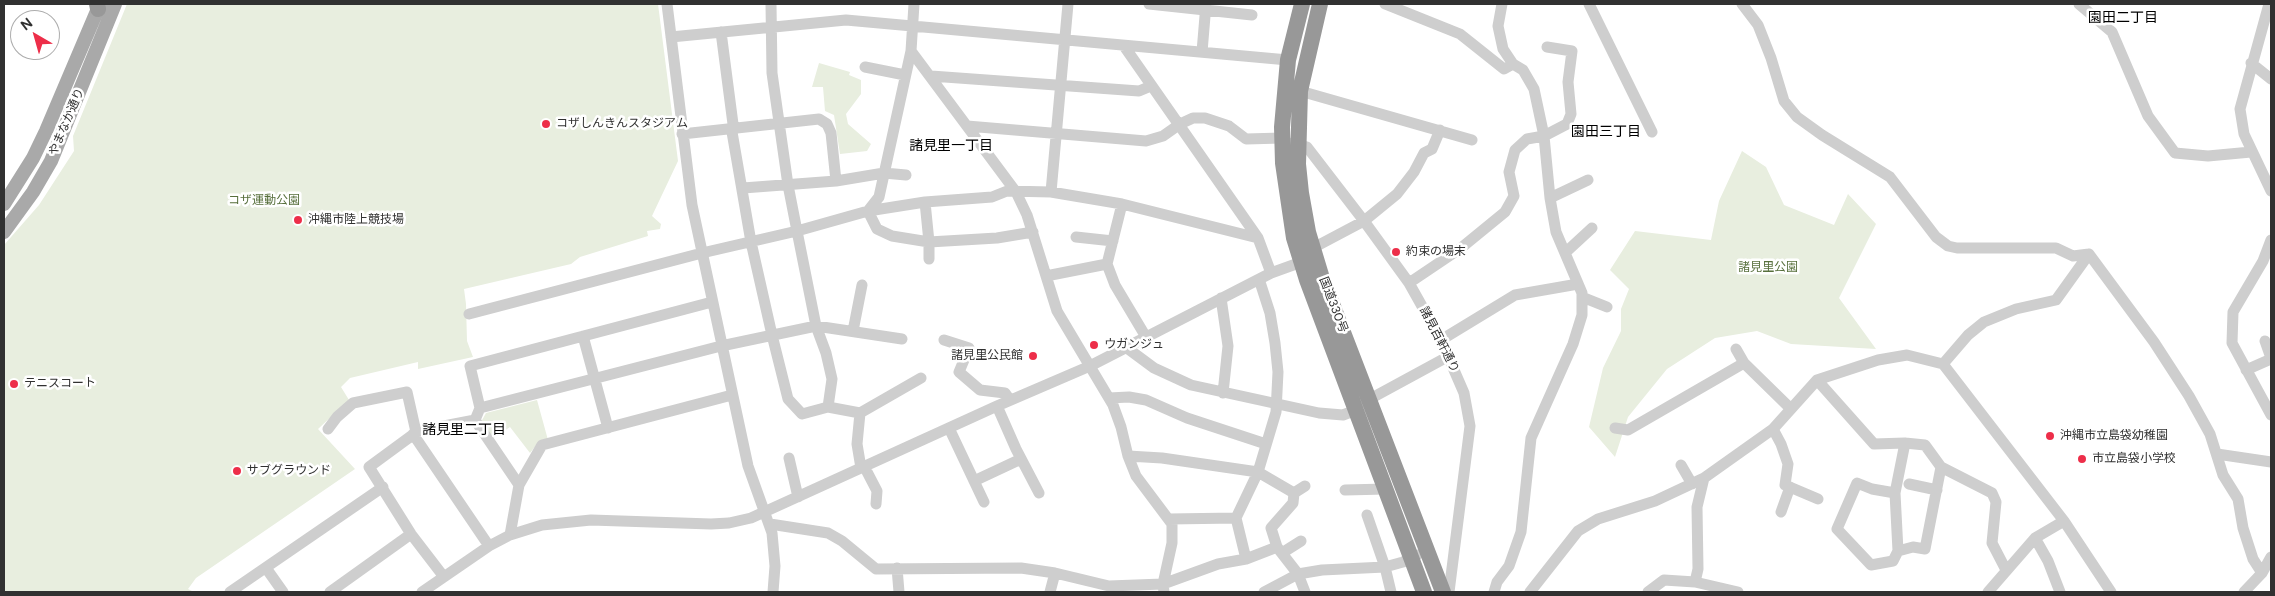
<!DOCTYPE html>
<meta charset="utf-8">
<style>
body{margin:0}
#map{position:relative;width:2275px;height:596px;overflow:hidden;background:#fff;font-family:"DM Sans",sans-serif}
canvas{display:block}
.frame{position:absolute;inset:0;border:5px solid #313131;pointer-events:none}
.north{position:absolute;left:10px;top:10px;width:50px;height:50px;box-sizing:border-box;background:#fff;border:1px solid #adadad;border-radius:50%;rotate:322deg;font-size:14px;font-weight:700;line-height:20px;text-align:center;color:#313131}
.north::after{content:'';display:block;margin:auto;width:18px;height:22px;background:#ed2e49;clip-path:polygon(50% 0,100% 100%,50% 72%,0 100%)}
</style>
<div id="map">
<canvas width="2275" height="596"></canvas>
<div class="frame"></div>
<div class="north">N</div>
</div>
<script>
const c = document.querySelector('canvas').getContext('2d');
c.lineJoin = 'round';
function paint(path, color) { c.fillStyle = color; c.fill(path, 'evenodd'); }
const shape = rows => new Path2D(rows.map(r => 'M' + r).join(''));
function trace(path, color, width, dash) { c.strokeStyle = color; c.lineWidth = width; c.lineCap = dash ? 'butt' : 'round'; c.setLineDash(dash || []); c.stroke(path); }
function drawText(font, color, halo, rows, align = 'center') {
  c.font = font + ' "DM Sans","Noto Sans JP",sans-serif'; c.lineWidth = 5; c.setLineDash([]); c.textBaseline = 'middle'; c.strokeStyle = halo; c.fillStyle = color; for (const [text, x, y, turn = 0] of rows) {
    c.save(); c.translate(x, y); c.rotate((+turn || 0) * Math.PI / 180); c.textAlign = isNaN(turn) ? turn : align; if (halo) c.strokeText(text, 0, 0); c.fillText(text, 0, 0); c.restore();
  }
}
paint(shape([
 [127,4,658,4,678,161,652,216,661,224,660,229,647,231,648,236,580,257,571,264,464,289,466,304,467,341,473,357,418,369,418,362,350,378,341,387,349,400,318,429,355,469,196,578,188,589,194,592,4,592,4,245,39,205,74,151,73,136],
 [819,63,850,72,849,75,861,80,861,94,846,114,848,124,871,144,867,151,840,154,834,115,825,111,823,87,812,87],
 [1742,151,1766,167,1784,205,1834,225,1848,194,1876,224,1839,298,1876,349,1791,344,1757,331,1715,338,1667,369,1628,417,1615,457,1589,427,1603,368,1621,331,1621,309,1629,289,1610,270,1635,231,1711,240,1719,201],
 [537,400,548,440,537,444,530,453,510,427,492,439,481,422,486,413]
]), '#e8eedf');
trace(shape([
 [667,4,692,205,748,466,772,533,775,566,773,592],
 [771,4,772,73,788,185,797,231,868,211,925,202,992,197,1007,191,1051,192,1122,204,1258,238],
 [914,4,911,51,1016,192,1027,215,1057,311,1113,405,1121,427,1128,456,1136,476,1172,524,1172,543,1163,584,1164,592],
 [1149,4,1252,15],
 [1385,4,1460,34,1504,69,1513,64],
 [1589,4,1652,132],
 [1742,4,1758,25,1771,58,1784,101,1797,117,1822,135,1890,177,1936,237,1948,246,1957,248,2056,248,2073,256,2089,254],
 [2079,4,2112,32,2148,116,2175,153,2208,156,2251,152],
 [2269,4,2240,109,2244,134,2271,191],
 [721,32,733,124,732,132,751,242,772,335,788,399,802,414,828,407],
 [671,37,846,20,1288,60],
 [1124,46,1258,238,1271,273],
 [1202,52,1206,4],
 [2251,63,2271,79],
 [865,67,905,75],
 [931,76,1139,91,1151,86],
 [1300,91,1472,140],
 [967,126,1146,141,1163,136,1180,124,1193,118,1205,118,1229,126,1246,139,1282,138],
 [682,134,819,119,827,124,831,133,836,181],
 [1292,143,1307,147,1364,221,1409,283,1441,340,1464,393,1470,426,1449,592],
 [743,188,836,181,884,173,906,175],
 [1051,192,1068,4],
 [1550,198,1588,180],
 [925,202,929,242,929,259],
 [1122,204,1107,264,1115,285,1146,337],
 [868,211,877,229,892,236,929,242,997,238,1033,232],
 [868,211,879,197,911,51],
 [1076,237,1113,241],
 [2271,240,2263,261,2233,312,2232,343,2271,415],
 [1313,248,1364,221,1397,194,1414,172,1424,153,1432,149,1440,130],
 [1566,252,1592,228],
 [2089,254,2154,342,2189,396,2210,434,2223,475,2238,499,2243,528,2253,559,2262,573],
 [1046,276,1107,264],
 [1409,283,1461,248,1505,212,1514,196,1509,172,1515,150,1527,139,1544,136,1567,124,1571,114,1568,82,1572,51,1547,47],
 [1582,297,1607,307],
 [1221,298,1228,346,1223,393],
 [469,314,702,253,797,231,816,326,826,353,832,379,828,407,860,413,857,444,861,468],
 [853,331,862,285],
 [583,336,608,428],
 [944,340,969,348,959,372,980,390,1005,393,1010,400],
 [1441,340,1515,295,1578,284],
 [2265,341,2271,358],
 [1127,348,1154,368,1191,385,1319,413,1343,415,1356,410],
 [1736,349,1744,363],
 [1943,364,1968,335,1984,322,2016,309,2056,300,2089,254],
 [2246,370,2271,359],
 [1817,380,1874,444,1905,443,1925,445,1941,467,1992,493,1996,502,1992,543,2006,570],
 [1109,398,1129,397,1146,400,1187,418,1266,444],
 [1368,400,1449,356],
 [997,406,1016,449,1039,493],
 [480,408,721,346,816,326,902,339],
 [860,413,921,378],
 [475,420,480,408,470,366,712,302],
 [475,420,519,485],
 [949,428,984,502],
 [1615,428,1628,430,1744,363,1791,409],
 [328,429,337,417,353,403,407,392,416,432],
 [1773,429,1781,444,1788,464,1785,485,1818,499],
 [413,434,489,546],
 [1905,443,1895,493,1872,489,1857,483,1837,529,1871,565,1893,561,1898,551,1913,547,1925,549,1941,467],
 [2217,454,2271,462],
 [1128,456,1162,458,1258,472,1294,493,1293,503,1271,528,1277,547,1298,574,1305,592],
 [789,458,798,497],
 [1681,465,1692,484],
 [864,466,877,491,876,504],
 [974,481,1021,459],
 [1909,484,1937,490],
 [1345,490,1386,489],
 [1294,493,1305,486],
 [1895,493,1898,551],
 [1781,512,1790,487],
 [1367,515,1385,567,1391,592],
 [1236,518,1258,472,1276,412,1278,372,1275,343,1270,313,1259,279],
 [1169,519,1236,518,1246,559],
 [770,524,828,533,842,541,876,569,1021,568,1055,573,1109,586,1163,584,1218,564,1246,559,1277,547],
 [510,535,519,485,542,445,732,395],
 [2035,538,2048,561,2060,592],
 [1282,553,1301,541],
 [266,568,283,592],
 [897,568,899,592],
 [444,577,411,534,369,467,418,431,475,420],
 [1695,582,1698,569,1697,507,1704,478],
 [230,592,383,487],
 [330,592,411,534],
 [422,592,489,546,510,535,542,525,591,520,711,524,729,523,751,518,997,406,1090,366,1271,273,1307,260],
 [1050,592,1055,573],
 [1264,592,1298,574,1322,570,1385,567,1403,562,1417,555],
 [1494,592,1497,582,1509,566,1521,532,1531,438,1573,344,1582,315,1582,293,1556,232,1550,198,1544,136,1534,89,1523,70,1513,64,1503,49,1498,26,1502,4],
 [1530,592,1578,531,1598,519,1655,501,1704,478,1773,429,1817,380,1878,360,1907,355,1943,364,2064,521,2111,592],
 [1648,592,1664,580,1695,582,1738,592],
 [1988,592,2035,538,2064,521],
 [2244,592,2262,573,2271,557]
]), '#cecece', 11);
trace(shape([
 [4,204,33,158,46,131,100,4],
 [4,232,33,192,51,161,115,4]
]), '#a9a9a9', 14);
trace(shape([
 [97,4,98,9],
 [1302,4,1288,60,1282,127,1283,163,1294,238,1307,280,1424,592],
 [1320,4,1300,91,1298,164,1301,193,1308,232,1321,275,1443,592]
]), '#989898', 16);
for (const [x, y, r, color] of [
 [546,124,5,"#ed2e49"],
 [298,220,5,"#ed2e49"],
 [1396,252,5,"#ed2e49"],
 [1094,345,5,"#ed2e49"],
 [1033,356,5,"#ed2e49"],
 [14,384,5,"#ed2e49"],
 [2050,436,5,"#ed2e49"],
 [2082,459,5,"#ed2e49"],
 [237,471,5,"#ed2e49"]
]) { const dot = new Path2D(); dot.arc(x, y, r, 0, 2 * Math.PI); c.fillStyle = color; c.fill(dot); trace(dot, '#fff', 2); }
drawText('12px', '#313131', '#fff', [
 ["やまなか通り",67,122,-67],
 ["国道330号",1333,305,69],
 ["諸見百軒通り",1439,340,63]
]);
drawText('12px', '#313131', '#fff', [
 ["コザしんきんスタジアム",556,124],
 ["沖縄市陸上競技場",308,220],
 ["約束の場末",1406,252],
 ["ウガンジュ",1104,345],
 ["諸見里公民館",1023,356,"right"],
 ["テニスコート",24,384],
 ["沖縄市立島袋幼稚園",2060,436],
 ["市立島袋小学校",2092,459],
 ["サブグラウンド",247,471]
], 'left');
drawText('12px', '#576f3c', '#fff', [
 ["コザ運動公園",264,201],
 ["諸見里公園",1768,268]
]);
drawText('14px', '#000', '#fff', [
 ["園田二丁目",2123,18],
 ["園田三丁目",1606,132],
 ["諸見里一丁目",951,146],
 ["諸見里二丁目",464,430]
]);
</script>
